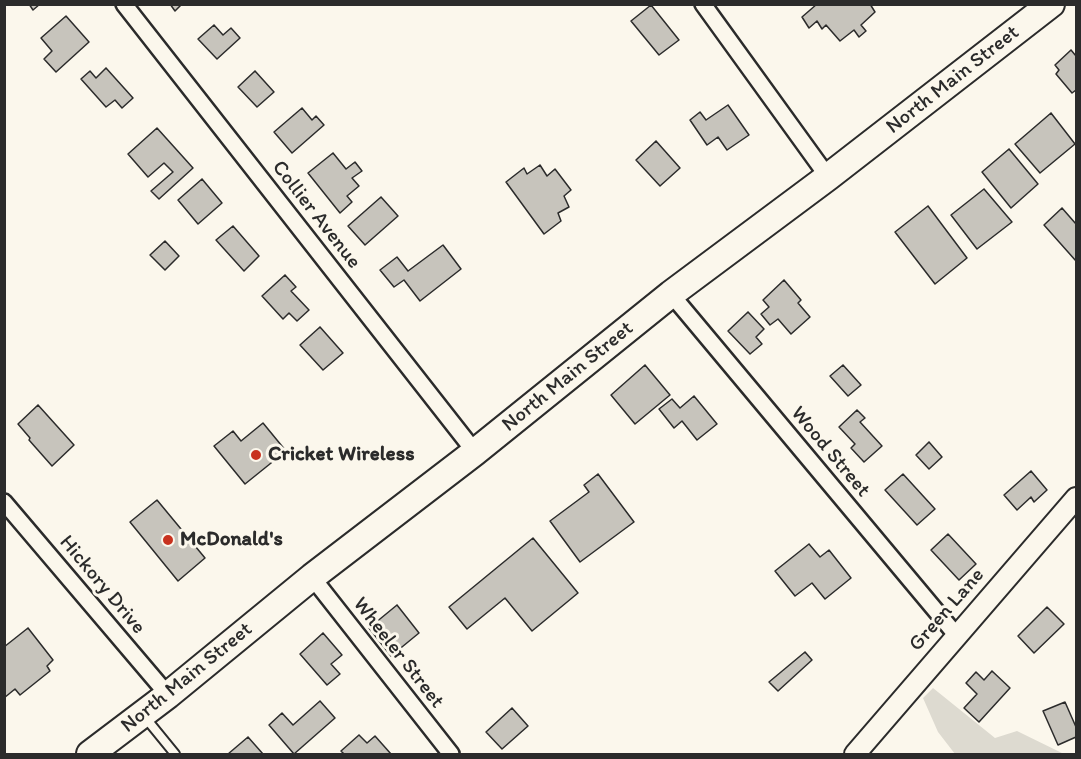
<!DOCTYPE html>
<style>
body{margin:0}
#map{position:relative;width:1081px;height:759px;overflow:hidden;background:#fbf7ec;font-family:Itim,sans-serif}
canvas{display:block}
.frame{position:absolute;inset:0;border:6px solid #2b2b2b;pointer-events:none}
</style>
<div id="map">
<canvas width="1081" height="759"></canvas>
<div class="frame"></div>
</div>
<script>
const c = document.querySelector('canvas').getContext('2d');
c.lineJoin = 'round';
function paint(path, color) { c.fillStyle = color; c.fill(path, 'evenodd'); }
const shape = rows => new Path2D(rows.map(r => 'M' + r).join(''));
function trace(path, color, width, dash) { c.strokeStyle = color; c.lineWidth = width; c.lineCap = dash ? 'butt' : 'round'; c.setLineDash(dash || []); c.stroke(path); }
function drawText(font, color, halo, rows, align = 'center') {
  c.font = font + ' Itim,sans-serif'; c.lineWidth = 6; c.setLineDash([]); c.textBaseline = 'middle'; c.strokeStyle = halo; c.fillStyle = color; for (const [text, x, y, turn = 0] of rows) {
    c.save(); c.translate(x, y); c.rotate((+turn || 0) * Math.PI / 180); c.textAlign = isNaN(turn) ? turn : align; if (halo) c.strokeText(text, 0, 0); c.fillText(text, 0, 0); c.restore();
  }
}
paint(shape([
 [933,688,995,738,1017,731,1064,754,955,754,938,732,923,698]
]), '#dddad0');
const building = shape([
 [29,4,40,4,33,10,29,4],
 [170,4,182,4,175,11,170,4],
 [817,4,870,4,875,12,861,25,866,31,859,37,854,30,840,41,826,25,822,29,817,21,809,28,802,17,817,4],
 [651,5,679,40,659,55,631,21,651,5],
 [66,16,89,42,56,72,44,59,52,51,41,38,66,16],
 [214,25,223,35,231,28,240,38,217,59,198,39,214,25],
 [1071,50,1076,56,1076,91,1076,90,1072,93,1056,74,1059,70,1055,65,1071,50],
 [106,68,133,98,122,108,115,100,106,107,81,79,90,71,96,78,106,68],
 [255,71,274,92,257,107,238,87,255,71],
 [728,105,749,135,727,150,718,137,707,145,690,120,700,112,706,120,728,105],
 [302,108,312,120,316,116,324,125,292,153,274,132,302,108],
 [1051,113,1075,144,1040,173,1015,144,1051,113],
 [157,128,193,168,159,199,151,191,173,172,164,163,148,177,128,154,157,128],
 [656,141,680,168,660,186,636,160,656,141],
 [1009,149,1038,184,1011,208,982,172,1009,149],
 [333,153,346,169,355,162,362,171,352,178,359,186,347,196,352,202,340,213,308,173,333,153],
 [540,165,547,176,555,169,571,190,564,196,569,207,558,213,561,221,544,234,506,182,524,168,527,174,540,165],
 [202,179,222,203,198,224,178,200,202,179],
 [984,189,1012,222,977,249,951,215,984,189],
 [381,197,398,216,365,245,348,226,381,197],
 [928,206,967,258,935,284,895,232,928,206],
 [1062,208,1076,224,1076,261,1044,225,1062,208],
 [233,226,259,256,244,271,216,240,233,226],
 [165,241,179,256,165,270,150,255,165,241],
 [443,245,461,269,420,301,404,280,394,287,380,270,397,257,408,271,443,245],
 [285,275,296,287,291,291,309,310,297,321,289,313,283,319,262,296,285,275],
 [784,280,801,300,798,303,810,317,791,334,778,319,770,325,761,314,769,307,763,300,784,280],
 [748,312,764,329,756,337,762,344,750,354,728,331,748,312],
 [320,327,343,353,323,370,300,345,320,327],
 [645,365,670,395,635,424,611,395,645,365],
 [843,365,861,385,848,396,830,376,843,365],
 [694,396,717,424,697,440,682,421,674,428,659,409,672,399,680,408,694,396],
 [38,405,74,445,52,466,29,440,30,438,18,424,38,405],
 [857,410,865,418,860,422,882,446,864,462,851,448,855,444,839,427,857,410],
 [263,423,286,451,245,484,214,446,233,431,241,441,263,423],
 [929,442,942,457,929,469,916,455,929,442],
 [1031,471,1047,490,1034,502,1031,497,1017,510,1004,495,1031,471],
 [598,474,634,522,580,562,550,521,589,492,584,485,598,474],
 [903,474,935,509,917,525,885,490,903,474],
 [157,500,205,558,178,581,130,522,157,500],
 [948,534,976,564,959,580,931,550,948,534],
 [533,538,578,593,532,631,505,598,467,629,449,607,533,538],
 [809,544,820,557,829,550,851,578,825,599,812,583,795,596,775,571,809,544],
 [397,605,419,633,391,656,369,628,397,605],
 [1047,607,1064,624,1034,653,1018,636,1047,607],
 [28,628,53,660,47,666,50,671,20,695,15,689,4,698,4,647,28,628],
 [323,633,342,655,331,664,340,674,327,685,300,654,323,633],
 [805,652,812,660,778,691,769,682,805,652],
 [992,671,1010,688,979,722,964,708,977,694,966,683,976,672,984,680,992,671],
 [320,701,335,718,294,754,269,725,282,713,293,725,320,701],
 [1065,702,1076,727,1076,737,1058,745,1043,711,1065,702],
 [512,708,528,726,502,749,486,732,512,708],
 [359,735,367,743,375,736,391,754,344,754,341,751,359,735],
 [248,737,263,754,228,754,248,737]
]);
paint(building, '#c7c4bc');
trace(building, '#2b2b2b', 1.5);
const service = shape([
 [144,716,175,754]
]);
const minor = shape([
 [124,4,475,452],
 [703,4,828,177],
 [671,294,957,636],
 [4,502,168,695],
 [312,577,451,754]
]);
const tertiary = shape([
 [855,754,1076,498]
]);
const trunk = shape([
 [90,754,168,695,312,577,475,452,671,294,828,177,1051,4]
]);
trace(service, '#2b2b2b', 12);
trace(minor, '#2b2b2b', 20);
trace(tertiary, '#2b2b2b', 24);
trace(trunk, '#2b2b2b', 30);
trace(service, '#fbf7ec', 8);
trace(minor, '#fbf7ec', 15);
trace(tertiary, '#fbf7ec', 20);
trace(trunk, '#fbf7ec', 26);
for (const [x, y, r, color] of [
 [256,455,6,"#c8321e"],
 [168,540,6,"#c8321e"]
]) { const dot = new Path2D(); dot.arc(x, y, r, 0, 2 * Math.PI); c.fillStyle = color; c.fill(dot); trace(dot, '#fbf7ec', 2); }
drawText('21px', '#2b2b2b', '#fbf7ec', [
 ["North Main Street",953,80,-38],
 ["Collier Avenue",316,215,52],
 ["North Main Street",568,377,-39],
 ["Wood Street",830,452,50],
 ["Hickory Drive",102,585,50],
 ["Green Lane",947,610,-49],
 ["Wheeler Street",398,653,52],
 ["North Main Street",187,678,-39]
]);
drawText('bold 21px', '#2b2b2b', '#fbf7ec', [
 ["Cricket Wireless",268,455],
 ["McDonald's",180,540]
], 'left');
</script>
